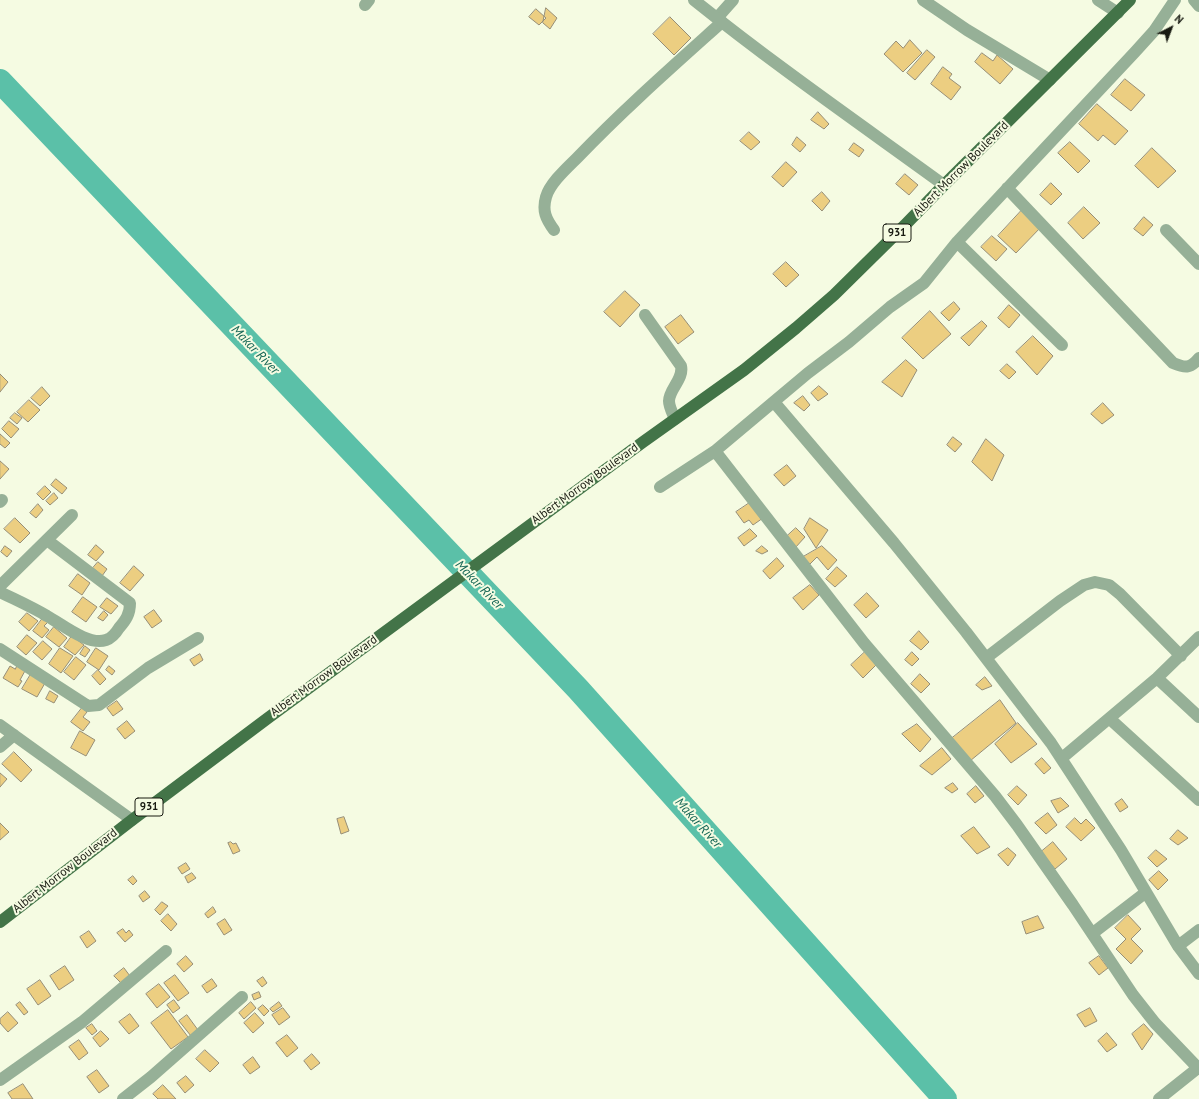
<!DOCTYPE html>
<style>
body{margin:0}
#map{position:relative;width:1199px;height:1099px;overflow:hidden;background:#f5fbe2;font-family:"PT Sans",sans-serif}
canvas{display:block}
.north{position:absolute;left:1151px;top:8px;width:40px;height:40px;-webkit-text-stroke:3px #f5fbe2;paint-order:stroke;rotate:42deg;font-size:11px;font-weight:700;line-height:16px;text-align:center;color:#181a11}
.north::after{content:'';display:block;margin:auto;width:14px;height:18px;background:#181a11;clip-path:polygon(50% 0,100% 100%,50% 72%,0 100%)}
</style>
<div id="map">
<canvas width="1199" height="1099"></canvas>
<div class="north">N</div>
</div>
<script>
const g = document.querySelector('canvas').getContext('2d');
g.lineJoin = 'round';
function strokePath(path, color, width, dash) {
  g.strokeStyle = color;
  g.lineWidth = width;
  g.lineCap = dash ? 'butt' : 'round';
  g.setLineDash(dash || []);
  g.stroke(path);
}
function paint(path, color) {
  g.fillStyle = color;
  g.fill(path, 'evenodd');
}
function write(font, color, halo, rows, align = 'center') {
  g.font = font + ' "PT Sans",sans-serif';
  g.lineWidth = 4;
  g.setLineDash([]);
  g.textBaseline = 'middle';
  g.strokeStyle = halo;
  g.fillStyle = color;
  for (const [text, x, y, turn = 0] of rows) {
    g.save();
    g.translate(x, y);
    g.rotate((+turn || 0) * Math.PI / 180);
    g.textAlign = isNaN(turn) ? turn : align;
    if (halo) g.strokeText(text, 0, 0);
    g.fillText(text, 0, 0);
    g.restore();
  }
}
strokePath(new Path2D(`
 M0,81L578,689L945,1099`), '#5bc0a8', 24);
const building = new Path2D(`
 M546,8L557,18L550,29L543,23Z
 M536,9L546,18L539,25L529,17Z
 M670,17L691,38L674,55L653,34Z
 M910,40L922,53L903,72L884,54L896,41L903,48Z
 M927,50L935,57L915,80L907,73Z
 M982,53L993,61L997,55L1013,69L1000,84L975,62Z
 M943,67L952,74L949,78L961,87L951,100L931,84Z
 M1125,79L1145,95L1131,111L1111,95Z
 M1097,104L1128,131L1115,145L1103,135L1098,141L1079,124Z
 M818,112L829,124L824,129L811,120Z
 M749,132L760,142L751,150L740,141Z
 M797,137L806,145L800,152L792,145Z
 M1070,142L1090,161L1078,173L1058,153Z
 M854,143L864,150L859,157L849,150Z
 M1152,148L1176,171L1158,188L1135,166Z
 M786,162L797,172L783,187L772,177Z
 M905,174L918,185L909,195L896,184Z
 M1051,183L1062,194L1051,205L1040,195Z
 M822,192L830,201L822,211L812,201Z
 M1084,207L1100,223L1083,239L1068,223Z
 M1022,210L1041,227L1016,253L998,236Z
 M1144,217L1153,225L1143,236L1134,229Z
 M992,236L1007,249L996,261L981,247Z
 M786,262L799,275L786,287L773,274Z
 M625,291L640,305L620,327L604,312Z
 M954,302L960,309L949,321L941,313Z
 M1009,305L1020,315L1009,328L998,318Z
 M930,311L951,334L923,359L902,338Z
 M681,315L694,332L678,344L665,327Z
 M982,321L987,326L969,346L961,338Z
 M1033,336L1053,356L1037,375L1016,352Z
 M906,360L917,370L902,397L882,382Z
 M1007,364L1016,372L1009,379L1000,371Z
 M0,374L8,382L0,392Z
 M819,386L828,394L818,401L811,393Z
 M42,387L50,396L40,406L31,398Z
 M803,396L810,405L804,411L794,403Z
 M29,400L40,410L28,422L17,412Z
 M1103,403L1114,415L1102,424L1091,414Z
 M15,413L22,418L17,424L10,418Z
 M9,421L19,429L11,438L2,429Z
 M0,434L10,443L5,448L0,444Z
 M953,437L962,444L955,452L947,445Z
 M986,439L1004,455L992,481L972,462Z
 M0,461L9,469L0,479Z
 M787,465L796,476L784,486L774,475Z
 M56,479L67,488L62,494L51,485Z
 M45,486L51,492L43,500L37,494Z
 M54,493L58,498L50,505L46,501Z
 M751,502L763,518L753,525L749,520L744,523L736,512Z
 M38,504L43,510L36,518L30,513Z
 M15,518L30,533L20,543L4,529Z
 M810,518L828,530L816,548L804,529Z
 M796,528L805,537L795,548L785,538Z
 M750,529L757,536L744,546L738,538Z
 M96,545L104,552L96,561L88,555Z
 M5,546L12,551L7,557L1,552Z
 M762,546L768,551L762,554L756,551Z
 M822,546L837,560L828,570L817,557L810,564L803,557Z
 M777,558L784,566L770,579L763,571Z
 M98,562L107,569L102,576L93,568Z
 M134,566L144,575L130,591L120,583Z
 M837,567L847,576L835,587L826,579Z
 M78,574L90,583L82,595L69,586Z
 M810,585L819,595L803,610L793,598Z
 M867,593L879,606L866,618L854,605Z
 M83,597L97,607L86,622L72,612Z
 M107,598L118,606L111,614L100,607Z
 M154,610L162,621L152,628L144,617Z
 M104,611L108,615L103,621L98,618Z
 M27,613L38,621L29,631L19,622Z
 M43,618L48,622L44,626L49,630L42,638L33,631Z
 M54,627L67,638L59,647L46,637Z
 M919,631L929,642L921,650L910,641Z
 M27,635L37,643L26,655L17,647Z
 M72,636L84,645L75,655L64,647Z
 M43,641L52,649L42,660L33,652Z
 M85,646L90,650L85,657L80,654Z
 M60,648L73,656L61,673L49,664Z
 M96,648L108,656L99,670L87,662Z
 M865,652L877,664L863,678L851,665Z
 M912,652L919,659L912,666L905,660Z
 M200,654L203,660L194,666L190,660Z
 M76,657L86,665L74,680L64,672Z
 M18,664L26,669L20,680L22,681L18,687L3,678L10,666L15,669Z
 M109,666L115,671L112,675L106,670Z
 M98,670L106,679L100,685L92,676Z
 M31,674L45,683L37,697L22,689Z
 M920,674L930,684L921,693L911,684Z
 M985,677L992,686L982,690L976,685Z
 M50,691L58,696L54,703L46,699Z
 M1000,700L1016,723L970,761L951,739Z
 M117,701L123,709L113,716L107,708Z
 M82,708L87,712L83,717L90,722L83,731L71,722Z
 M127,721L135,731L125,739L117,729Z
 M1018,723L1037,744L1011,763L995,744Z
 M917,724L931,739L920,752L902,734Z
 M80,731L95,740L86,756L71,748Z
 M942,748L951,759L932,775L920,766Z
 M14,752L32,770L21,782L2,764Z
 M1042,758L1051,768L1044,774L1035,764Z
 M0,773L7,779L0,787Z
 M953,783L958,789L952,793L945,788Z
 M976,786L984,796L975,803L967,794Z
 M1017,786L1027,795L1018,805L1008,795Z
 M1061,798L1069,806L1058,813L1051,801Z
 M1122,799L1128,807L1120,812L1115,804Z
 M1048,813L1057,825L1046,834L1035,823Z
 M344,817L349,831L341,834L337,819Z
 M1075,818L1081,824L1086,819L1095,828L1081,841L1066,827Z
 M0,823L9,832L0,840Z
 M974,827L990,847L977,854L961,836Z
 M1178,830L1188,838L1178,845L1170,839Z
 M231,842L233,844L236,843L240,851L233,854L228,843Z
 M1053,842L1067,859L1055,869L1041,852Z
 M1008,848L1016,855L1008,866L998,855Z
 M1156,850L1167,859L1157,867L1148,858Z
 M186,863L190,869L182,874L178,868Z
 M1159,871L1168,880L1158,890L1149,880Z
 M192,873L196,878L188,883L185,877Z
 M133,876L137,881L133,885L128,880Z
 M145,891L150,897L143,902L139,896Z
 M162,902L168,906L160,915L155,910Z
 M213,907L216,912L208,918L205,914Z
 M168,914L177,924L171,931L161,921Z
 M1128,915L1141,929L1131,939L1143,951L1131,964L1116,949L1126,939L1115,928Z
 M1038,916L1044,928L1026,934L1022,922Z
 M225,919L232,930L224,935L217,924Z
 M123,929L126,933L129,930L133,935L125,942L117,933Z
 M89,931L96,941L87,948L80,937Z
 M186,956L193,964L184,972L177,964Z
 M1099,956L1108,968L1099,975L1089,963Z
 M65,966L74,980L59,990L50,976Z
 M124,968L130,976L121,983L114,976Z
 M175,975L189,993L178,1001L164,983Z
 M263,977L267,983L262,987L257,981Z
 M212,979L217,986L207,993L202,986Z
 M40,980L51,996L38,1005L27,989Z
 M159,984L170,997L157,1008L146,994Z
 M259,992L261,997L254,1000L252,995Z
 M174,1000L180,1008L173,1013L167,1005Z
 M20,1002L28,1012L24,1015L16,1005Z
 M251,1002L256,1008L244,1019L239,1013Z
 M279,1002L282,1006L273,1012L270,1009Z
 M263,1005L269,1011L264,1016L258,1009Z
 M283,1008L290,1017L279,1025L272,1015Z
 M1090,1008L1097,1021L1085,1027L1077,1015Z
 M168,1010L188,1037L171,1049L151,1023Z
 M8,1012L18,1023L8,1032L0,1023V1019Z
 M255,1013L264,1023L253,1033L244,1023Z
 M130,1014L139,1026L129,1034L119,1022Z
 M187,1015L198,1030L191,1036L179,1021Z
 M92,1024L97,1031L92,1035L86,1028Z
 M1144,1024L1153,1034L1142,1050L1132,1034Z
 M101,1031L109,1039L100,1047L93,1038Z
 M1107,1033L1117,1045L1107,1052L1098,1041Z
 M287,1035L298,1048L287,1057L276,1043Z
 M79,1040L88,1053L79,1060L69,1047Z
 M205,1050L219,1063L210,1072L196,1059Z
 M312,1054L320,1063L311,1070L304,1061Z
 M253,1057L260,1067L250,1074L243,1065Z
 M97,1070L109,1086L99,1093L87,1077Z
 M186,1076L194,1085L185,1093L177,1083Z
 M23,1084L33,1099H12L8,1093Z
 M163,1085L176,1099H158L153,1094Z`);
paint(building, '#ecce81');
strokePath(building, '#968e77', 1);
strokePath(new Path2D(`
 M923,0L967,30L1050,80
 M1098,0L1118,13
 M1194,0L1199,6
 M365,5L369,0
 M717,18L733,0
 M1007,188L1173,363C1185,368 1190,369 1199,358
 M554,230C546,219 542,211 546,197C550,183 567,168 578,157C623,110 673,66 722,22
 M1166,230L1199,264
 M957,242L1062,345
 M645,315L681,366C684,379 669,389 669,401C669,407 673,414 675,419
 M774,402L894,543L966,632L1051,743L1121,850L1178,946L1199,974
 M715,451L864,643L995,796L1017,825L1073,905L1133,995L1155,1023L1199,1069
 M660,487L715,451L808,373L849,342L890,307L924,283L957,242L1135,52L1154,31L1175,0
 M0,502L2,500
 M0,586L72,515
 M0,592C16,600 32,607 47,616C62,624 88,646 106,640C112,638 116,633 119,628C126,620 130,614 130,603L47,540
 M0,649L88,706L99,705L148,668L198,638
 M986,658L1060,601L1084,585L1095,582L1109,585L1120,594L1181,656
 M1157,678L1199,717
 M1110,719L1199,800
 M0,725L132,820
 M0,747L14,735
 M1062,758L1157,678L1199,637
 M1093,933L1145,893
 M1178,946L1199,930
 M0,1080L82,1022L166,951
 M123,1099L151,1077L242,997
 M1159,1099L1198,1068`), '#96b097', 12);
strokePath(new Path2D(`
 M694,0C775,65 860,124 944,185`), '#96b097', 12);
strokePath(new Path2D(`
 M0,922L132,820L268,718L643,442L744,370L796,328L834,295L906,224L944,185L1130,0`), '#437448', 12);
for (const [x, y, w] of [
 [897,233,28],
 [149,807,28]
]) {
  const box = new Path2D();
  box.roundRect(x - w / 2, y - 9, w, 18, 3);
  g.fillStyle = '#f5fbe2';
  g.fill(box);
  strokePath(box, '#181a11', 1);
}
write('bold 11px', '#181a11', null, [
 ["931",897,233],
 ["931",149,807]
]);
write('12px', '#181a11', '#f5fbe2', [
 ["Albert Morrow Boulevard",961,169,-45],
 ["Albert Morrow Boulevard",585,484,-36],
 ["Albert Morrow Boulevard",324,676,-36],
 ["Albert Morrow Boulevard",65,871,-38]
]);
write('italic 13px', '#146554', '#f5fbe2', [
 ["Makar River",255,350,46],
 ["Makar River",479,585,46],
 ["Makar River",698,823,48]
]);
</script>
